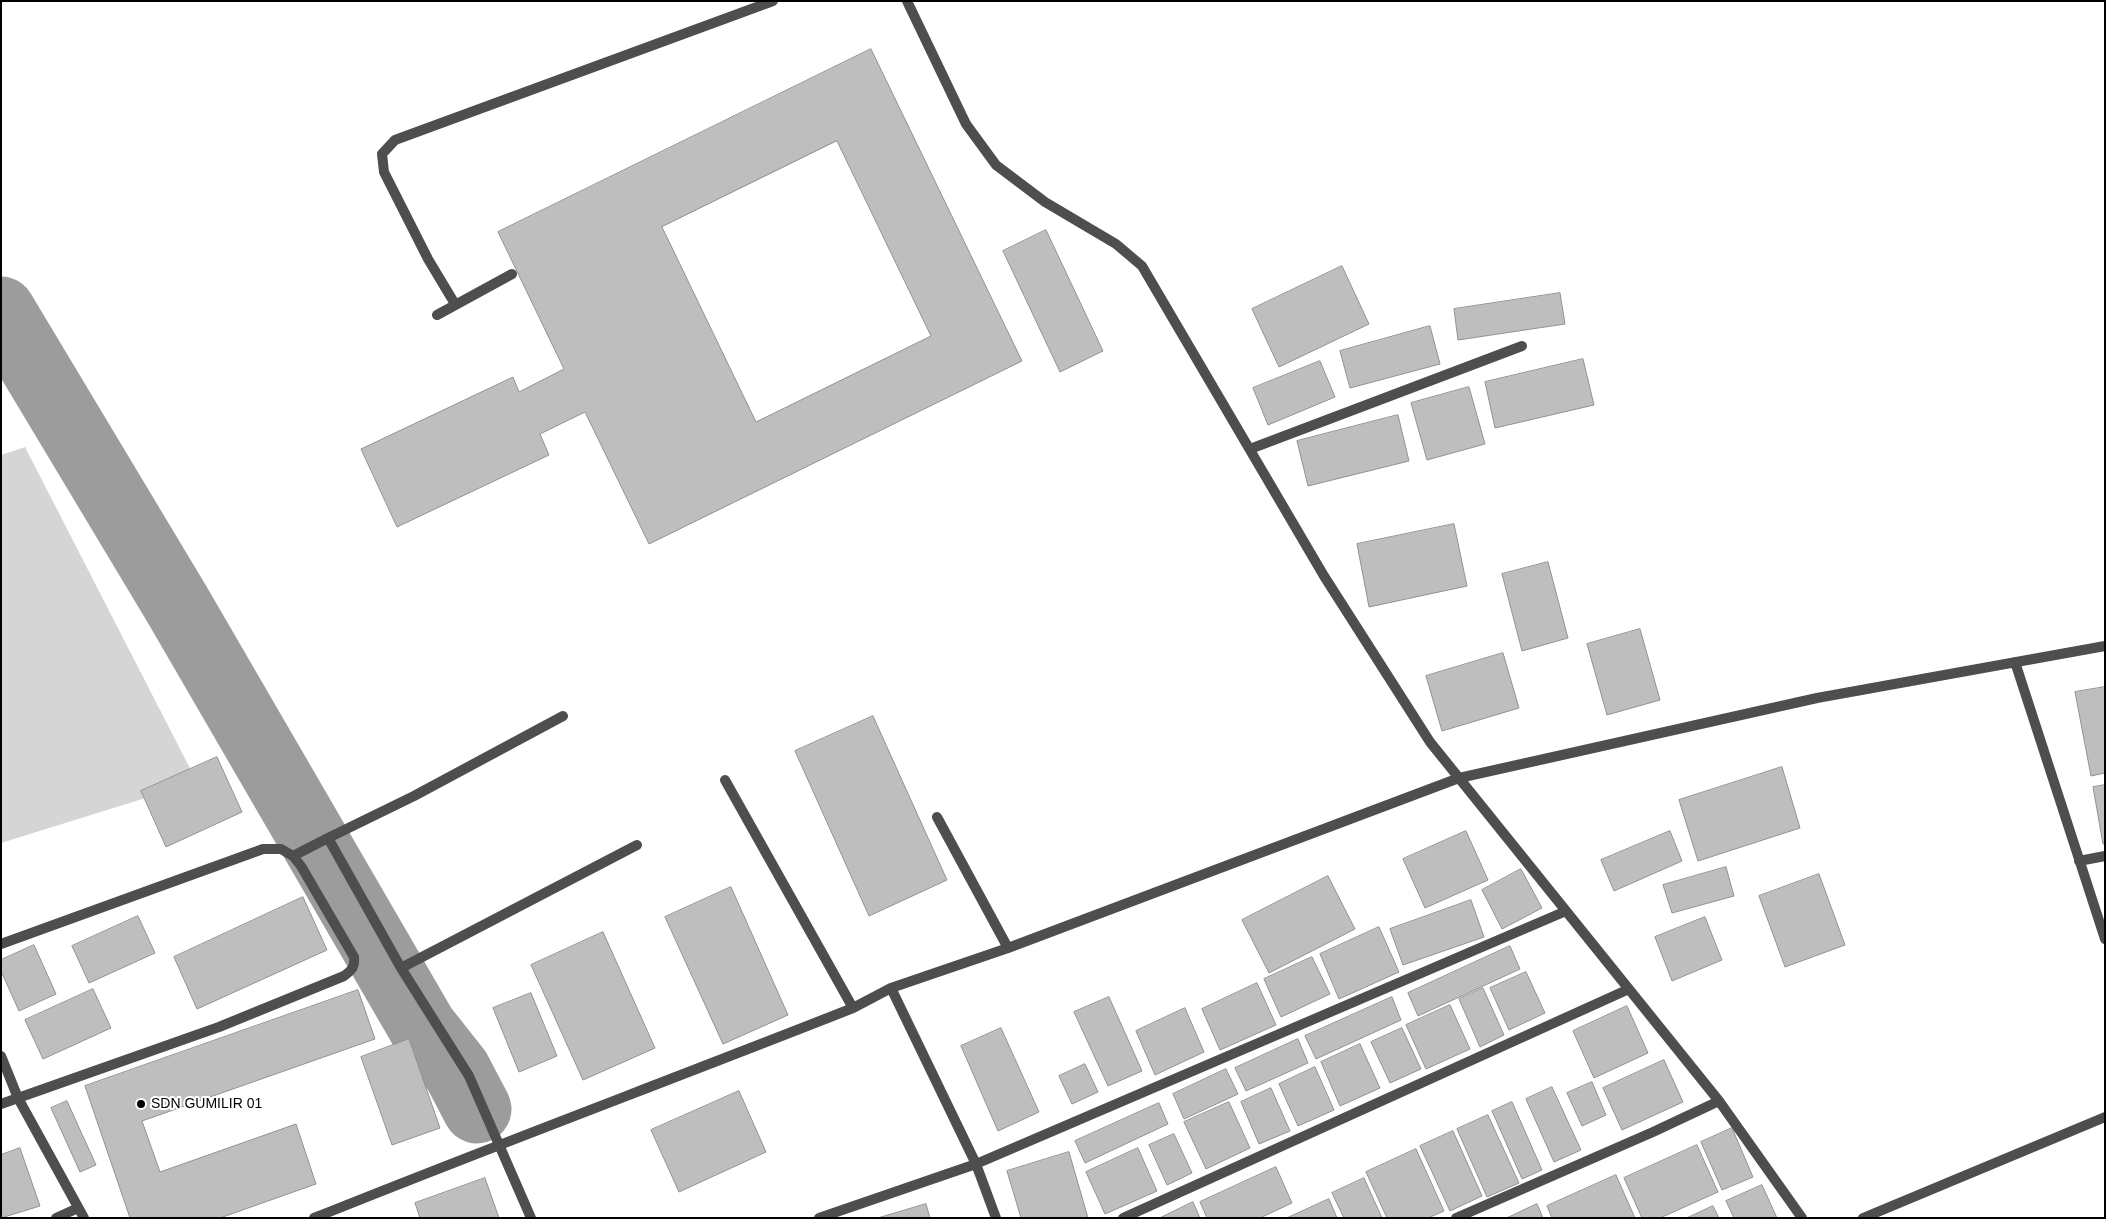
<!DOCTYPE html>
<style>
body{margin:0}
#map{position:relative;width:2106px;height:1219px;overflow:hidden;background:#fff;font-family:Helvetica,sans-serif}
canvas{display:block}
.frame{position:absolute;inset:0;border:2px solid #000;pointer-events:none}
</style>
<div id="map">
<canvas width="2106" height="1219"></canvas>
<div class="frame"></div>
</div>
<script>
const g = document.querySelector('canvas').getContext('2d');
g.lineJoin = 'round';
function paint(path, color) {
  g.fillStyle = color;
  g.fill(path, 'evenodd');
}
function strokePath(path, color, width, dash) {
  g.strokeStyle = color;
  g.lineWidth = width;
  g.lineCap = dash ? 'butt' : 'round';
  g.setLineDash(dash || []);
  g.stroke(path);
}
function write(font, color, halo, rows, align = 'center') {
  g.font = font + ' Helvetica,sans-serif';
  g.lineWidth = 4;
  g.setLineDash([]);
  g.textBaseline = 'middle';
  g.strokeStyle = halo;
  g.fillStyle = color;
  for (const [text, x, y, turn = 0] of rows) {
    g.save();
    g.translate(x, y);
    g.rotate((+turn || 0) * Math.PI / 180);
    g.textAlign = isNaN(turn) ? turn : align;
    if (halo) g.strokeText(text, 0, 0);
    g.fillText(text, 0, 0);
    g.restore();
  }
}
paint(new Path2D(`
 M25,447L197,782L1,843V455Z`), '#d5d5d5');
strokePath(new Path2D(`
 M1,311L178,606L423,1028L457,1071L477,1109`), '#9c9c9c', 69);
const building = new Path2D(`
 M871,49L1022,361L649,544L585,412L540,434L549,455L397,527L361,449L513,377L519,392L564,369L498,232ZM837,141L931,336L756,422L662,227Z
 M1046,230L1103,351L1060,372L1003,251Z
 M1342,266L1369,324L1279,367L1252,309Z
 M1560,293L1565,324L1458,340L1454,309Z
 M1430,326L1440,364L1350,388L1340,351Z
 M1583,359L1594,405L1495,428L1485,382Z
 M1320,361L1335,397L1268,425L1253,388Z
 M1469,387L1485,444L1427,460L1411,403Z
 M1398,415L1409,461L1308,486L1297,441Z
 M1454,524L1467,586L1369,607L1357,544Z
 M1548,562L1568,638L1522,651L1502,574Z
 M1640,629L1660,700L1607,715L1587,644Z
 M1503,653L1519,708L1442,731L1426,676Z
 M2105,687V773L2091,776L2075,692Z
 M873,716L947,880L869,916L795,751Z
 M217,757L242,812L166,847L141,791Z
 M1782,767L1800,828L1698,861L1679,800Z
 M2105,785V844H2103L2093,787Z
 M1466,831L1488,880L1425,908L1403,859Z
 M1670,831L1682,861L1614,891L1601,860Z
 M1726,867L1734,896L1672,913L1663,885Z
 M1521,869L1542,908L1502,929L1482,890Z
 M1819,874L1845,945L1785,967L1759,896Z
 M1328,876L1355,929L1269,973L1242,920Z
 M731,887L788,1015L723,1044L665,917Z
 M303,897L327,950L197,1009L174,957Z
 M1471,900L1484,937L1403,965L1390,929Z
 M138,916L155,953L89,983L72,946Z
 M1705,917L1722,960L1672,981L1655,937Z
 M1379,927L1399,972L1339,999L1320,954Z
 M603,932L655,1048L583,1080L531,965Z
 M34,945L56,994L19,1011L1,971V960Z
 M1510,946L1520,969L1418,1016L1408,993Z
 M1312,957L1330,994L1281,1017L1264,979Z
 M1526,972L1545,1013L1509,1030L1490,988Z
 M1257,983L1276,1025L1220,1050L1202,1009Z
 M1483,988L1504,1035L1480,1047L1459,999Z
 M93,989L111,1028L43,1059L25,1020Z
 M358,990L375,1039L142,1121L160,1172L296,1124L316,1184L220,1218H130L85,1086Z
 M531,993L557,1056L519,1072L493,1008Z
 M1109,997L1142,1071L1108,1086L1074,1012Z
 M1392,997L1401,1020L1316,1059L1305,1036Z
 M1450,1005L1470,1049L1426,1069L1406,1025Z
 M1627,1006L1648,1053L1594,1078L1573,1031Z
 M1185,1008L1204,1052L1155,1075L1136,1031Z
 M1001,1028L1039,1112L998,1131L961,1046Z
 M1402,1028L1421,1069L1390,1083L1371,1042Z
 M409,1039L440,1128L392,1145L361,1057Z
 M1298,1039L1308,1063L1246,1091L1235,1068Z
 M1360,1044L1380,1088L1340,1106L1321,1062Z
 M1664,1060L1683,1102L1622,1130L1603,1088Z
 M1085,1064L1098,1092L1072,1104L1059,1076Z
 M1315,1067L1334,1110L1298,1126L1279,1084Z
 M1226,1069L1238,1094L1184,1119L1173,1094Z
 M1592,1082L1606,1115L1582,1126L1567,1093Z
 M1552,1087L1581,1150L1554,1162L1526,1099Z
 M1271,1088L1290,1131L1259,1144L1241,1102Z
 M739,1091L766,1152L679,1192L651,1130Z
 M67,1101L96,1165L80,1172L51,1108Z
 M1229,1102L1250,1148L1206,1169L1184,1122Z
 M1512,1102L1542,1170L1522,1179L1492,1111Z
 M1159,1103L1168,1124L1085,1163L1075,1141Z
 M1488,1115L1519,1183L1487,1197L1457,1129Z
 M1732,1128L1753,1177L1722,1190L1701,1142Z
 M1453,1131L1482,1196L1450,1211L1420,1146Z
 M1174,1134L1192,1173L1167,1185L1149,1145Z
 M1697,1145L1718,1192L1660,1218H1642L1624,1178Z
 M20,1148L40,1206L1,1218V1155Z
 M1138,1148L1157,1191L1105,1214L1086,1172Z
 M1416,1149L1444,1211L1428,1218H1387L1366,1172Z
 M1069,1152L1088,1218H1021L1007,1171Z
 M1276,1167L1292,1203L1260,1218H1207L1200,1202Z
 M1616,1175L1635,1218H1552L1547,1206Z
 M485,1178L499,1218H420L415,1203Z
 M1364,1178L1382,1218H1344L1332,1193Z
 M1762,1185L1777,1218H1734L1726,1201Z
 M1329,1199L1337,1218H1287Z
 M1193,1202L1200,1218H1160Z
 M926,1204L930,1218H878Z
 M1537,1204L1543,1218H1507Z
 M1713,1206L1719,1218H1687Z`);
paint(building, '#bebebe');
strokePath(building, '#929292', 1);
strokePath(new Path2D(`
 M907,1L966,124L996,165L1045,202L1116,244L1142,266L1324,576L1430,742L1719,1101L1802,1218
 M455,304L428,259L384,172L382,154L395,140L773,1
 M437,315L512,274
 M1250,449L1522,346
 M2015,662L2105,939
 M725,780L853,1008
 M937,817L1008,948
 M2079,861L2105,856
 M1,944L263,849H281L293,856L328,838
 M401,968L637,845
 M891,988L976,1164L996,1218
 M1,1056L18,1098L84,1218
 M1,1104L219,1027L344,976C352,970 355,967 354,957L301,866L293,856
 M56,1218L78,1208
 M314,1218C493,1146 673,1079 853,1008L891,988L1008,948L1459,778L1817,698L2105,646
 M531,1218L469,1076L401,968L328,838L414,796L563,716
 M819,1218L976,1164L1566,911
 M1123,1218L1629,989
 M1456,1218L1653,1132L1719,1101
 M1863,1218L2105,1117`), '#4e4e4e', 10);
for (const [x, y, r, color] of [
 [141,1104,5,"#000"]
]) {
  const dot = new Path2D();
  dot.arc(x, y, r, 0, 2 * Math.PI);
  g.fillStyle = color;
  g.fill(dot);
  strokePath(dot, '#fff', 2);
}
write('14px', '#000', '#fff', [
 ["SDN GUMILIR 01",151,1104]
], 'left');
</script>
